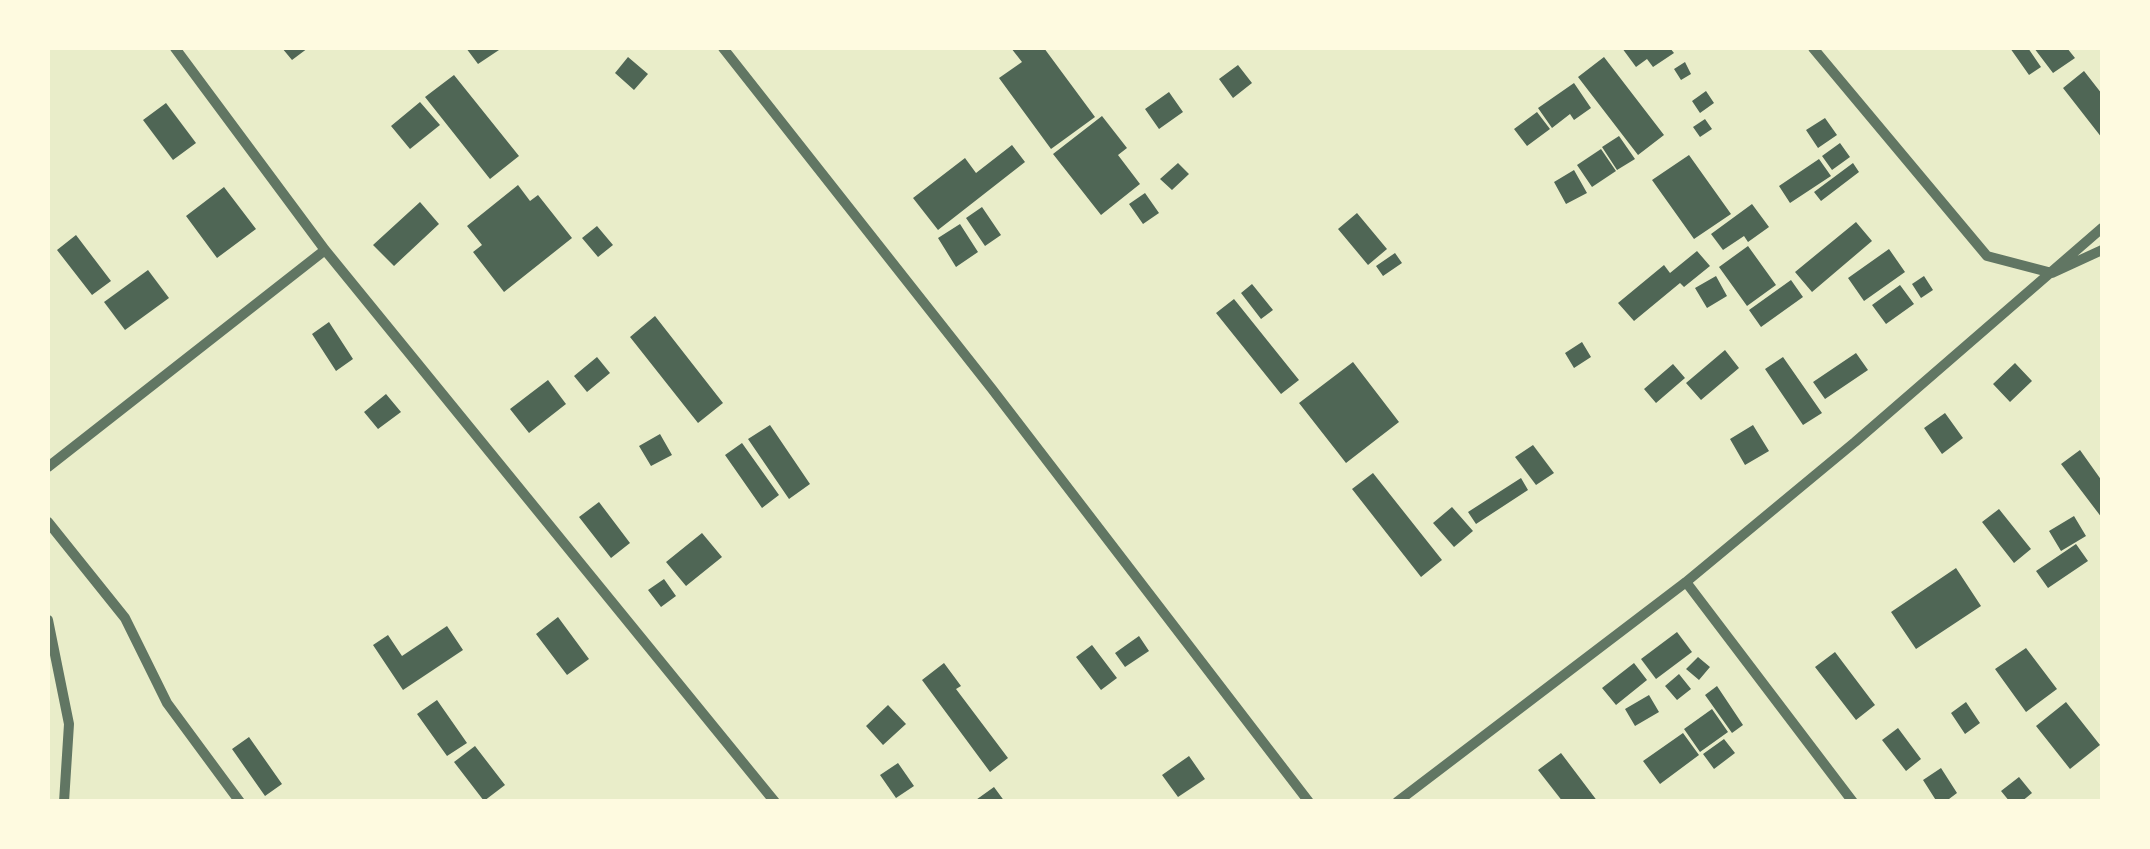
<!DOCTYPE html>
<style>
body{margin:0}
#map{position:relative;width:2150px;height:849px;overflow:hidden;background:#e9edc9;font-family:"Fira Sans Condensed",sans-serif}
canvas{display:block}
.frame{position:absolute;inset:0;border:50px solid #fefae0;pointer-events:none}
</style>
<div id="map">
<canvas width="2150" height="849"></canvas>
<div class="frame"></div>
</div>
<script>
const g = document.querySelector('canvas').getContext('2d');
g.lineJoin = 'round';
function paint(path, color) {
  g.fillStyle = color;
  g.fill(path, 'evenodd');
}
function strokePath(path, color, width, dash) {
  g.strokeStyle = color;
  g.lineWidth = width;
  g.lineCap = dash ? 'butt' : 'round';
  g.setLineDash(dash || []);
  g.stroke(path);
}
paint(new Path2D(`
 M282,48H308L292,60Z
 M466,48H502L478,64Z
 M1011,48H1044L1095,117L1051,149L999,78L1022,62Z
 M1622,48H1670L1674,53L1653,67L1647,59L1636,67Z
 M2010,48H2028L2041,67L2029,75Z
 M2034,48H2067L2075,58L2053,73Z
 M628,57L648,74L634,90L615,73Z
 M1604,57L1664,135L1638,155L1578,77Z
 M1685,62L1691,74L1681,80L1674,69Z
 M1238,65L1252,83L1233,98L1219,79Z
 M2084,71L2102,94V138L2063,88Z
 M454,75L519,156L490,179L425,97Z
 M1574,83L1591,108L1574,120L1570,114L1552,128L1538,108Z
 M1706,91L1714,103L1700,113L1692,101Z
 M1169,92L1183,112L1159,129L1145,109Z
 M420,102L440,125L410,149L391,126Z
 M166,103L196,143L173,160L143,120Z
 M1537,112L1550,129L1527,146L1514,129Z
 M1102,116L1127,148L1118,155L1140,184L1101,215L1053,154Z
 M1825,118L1837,135L1818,148L1806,130Z
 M1705,119L1712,129L1700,137L1693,127Z
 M1619,136L1635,159L1617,170L1602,147Z
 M1840,143L1850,157L1832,170L1822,156Z
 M1012,145L1025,162L938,230L913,198L965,158L976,173Z
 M1601,149L1616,171L1592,187L1577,165Z
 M1689,155L1731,214L1694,239L1652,180Z
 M1819,159L1831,176L1790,203L1779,186Z
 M1178,163L1189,174L1172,190L1160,179Z
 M1853,163L1859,172L1821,201L1814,192Z
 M1574,170L1587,193L1566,204L1554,182Z
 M518,185L530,201L538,195L572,238L504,292L473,252L482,245L467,226Z
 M224,187L256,229L217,258L186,216Z
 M1145,193L1159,213L1143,224L1129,204Z
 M420,202L439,224L394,266L373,245Z
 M1752,204L1769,227L1748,242L1744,236L1723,250L1711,234Z
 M982,207L1001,235L985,246L966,218Z
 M1357,213L1387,249L1368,265L1338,229Z
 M1856,222L1872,241L1812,292L1795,272Z
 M960,224L978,252L956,267L938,238Z
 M597,226L613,245L598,257L582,238Z
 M76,235L111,281L92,295L57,250Z
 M1748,246L1776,285L1747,306L1719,267Z
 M1889,249L1905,272L1864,301L1848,278Z
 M1697,251L1710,266L1684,287L1680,283L1634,321L1618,303L1664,265L1670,273Z
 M1395,253L1402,263L1383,276L1376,266Z
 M148,270L169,298L125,330L104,302Z
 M1716,276L1727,296L1707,308L1695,288Z
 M1924,276L1933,290L1921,298L1912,284Z
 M1791,280L1803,297L1761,327L1749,310Z
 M1252,284L1273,310L1261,319L1241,293Z
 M1900,285L1914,304L1886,324L1872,305Z
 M1234,299L1299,380L1281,394L1216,313Z
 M655,316L723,403L698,423L630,337Z
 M329,322L353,359L336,371L312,334Z
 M1582,342L1591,357L1574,368L1565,353Z
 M1725,350L1739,368L1701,400L1686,383Z
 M1856,353L1868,370L1825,399L1813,382Z
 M597,357L610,373L587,392L574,376Z
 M1783,357L1822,413L1803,425L1765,369Z
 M1353,362L1399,422L1346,463L1299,403Z
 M2015,363L2032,381L2010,402L1993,384Z
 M1673,364L1685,378L1656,403L1644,389Z
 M548,380L566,404L529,433L510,409Z
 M386,394L401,412L378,429L364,412Z
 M1945,413L1963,438L1942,454L1924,428Z
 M770,425L810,484L789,499L748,439Z
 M1753,425L1769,451L1745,465L1730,439Z
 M660,434L672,455L651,466L639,446Z
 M742,443L779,495L762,508L725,455Z
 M1533,445L1554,473L1536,485L1515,457Z
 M2080,450L2102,481V518L2061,464Z
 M1373,473L1442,560L1421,577L1352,489Z
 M1521,478L1528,490L1476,524L1468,512Z
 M599,502L630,543L611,558L579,517Z
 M1452,507L1473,531L1454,547L1433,523Z
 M1999,509L2031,549L2014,563L1982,522Z
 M2074,516L2086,536L2061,551L2049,531Z
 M702,533L722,557L686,586L666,562Z
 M2076,544L2088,561L2048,588L2036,571Z
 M1956,568L1981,606L1916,649L1891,612Z
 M664,579L676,596L661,607L648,590Z
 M558,617L589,659L567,675L536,634Z
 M447,626L463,650L403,690L373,645L388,635L402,656Z
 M1677,632L1692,652L1656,679L1641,659Z
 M1139,636L1149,651L1125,667L1115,653Z
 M1092,645L1117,678L1101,690L1076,657Z
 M2026,648L2057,689L2026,712L1995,669Z
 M1835,652L1875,705L1856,720L1815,667Z
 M1698,657L1710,667L1699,680L1686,669Z
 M944,663L961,686L956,689L1008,758L990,772L922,680Z
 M1634,663L1647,680L1616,705L1602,688Z
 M1679,674L1691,689L1677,700L1665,686Z
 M1717,686L1743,725L1732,733L1705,695Z
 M1649,695L1659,712L1635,726L1625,709Z
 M437,700L467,743L447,756L417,714Z
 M1966,702L1980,723L1965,734L1951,713Z
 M2066,702L2100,745L2070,769L2036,726Z
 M888,705L906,724L883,745L866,726Z
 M1712,709L1728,732L1700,752L1684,729Z
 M1898,728L1921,759L1906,771L1882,740Z
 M1683,733L1699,755L1660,784L1643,761Z
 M249,737L282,784L265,796L232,749Z
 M1724,739L1735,753L1714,769L1703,754Z
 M475,746L505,785L484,801L454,762Z
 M1561,753L1598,802H1563L1538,770Z
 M1189,756L1205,779L1178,797L1162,775Z
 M898,763L914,786L896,798L880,775Z
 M1941,768L1957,793L1945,802H1937L1923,780Z
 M2019,777L2032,793L2021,802H2010L2001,791Z
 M994,787L1005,802H973Z`), '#4f6655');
strokePath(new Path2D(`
 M175,48L325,250L775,802
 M723,48L992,389L1309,802
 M1813,48L1987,256L2052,273L2102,250
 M48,467L325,250
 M48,522L125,618L167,703L240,802
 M1686,582L1853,802
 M48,620L69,724L64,802
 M1397,802L1686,582L1855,442L2102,228`), '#617663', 10);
</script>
